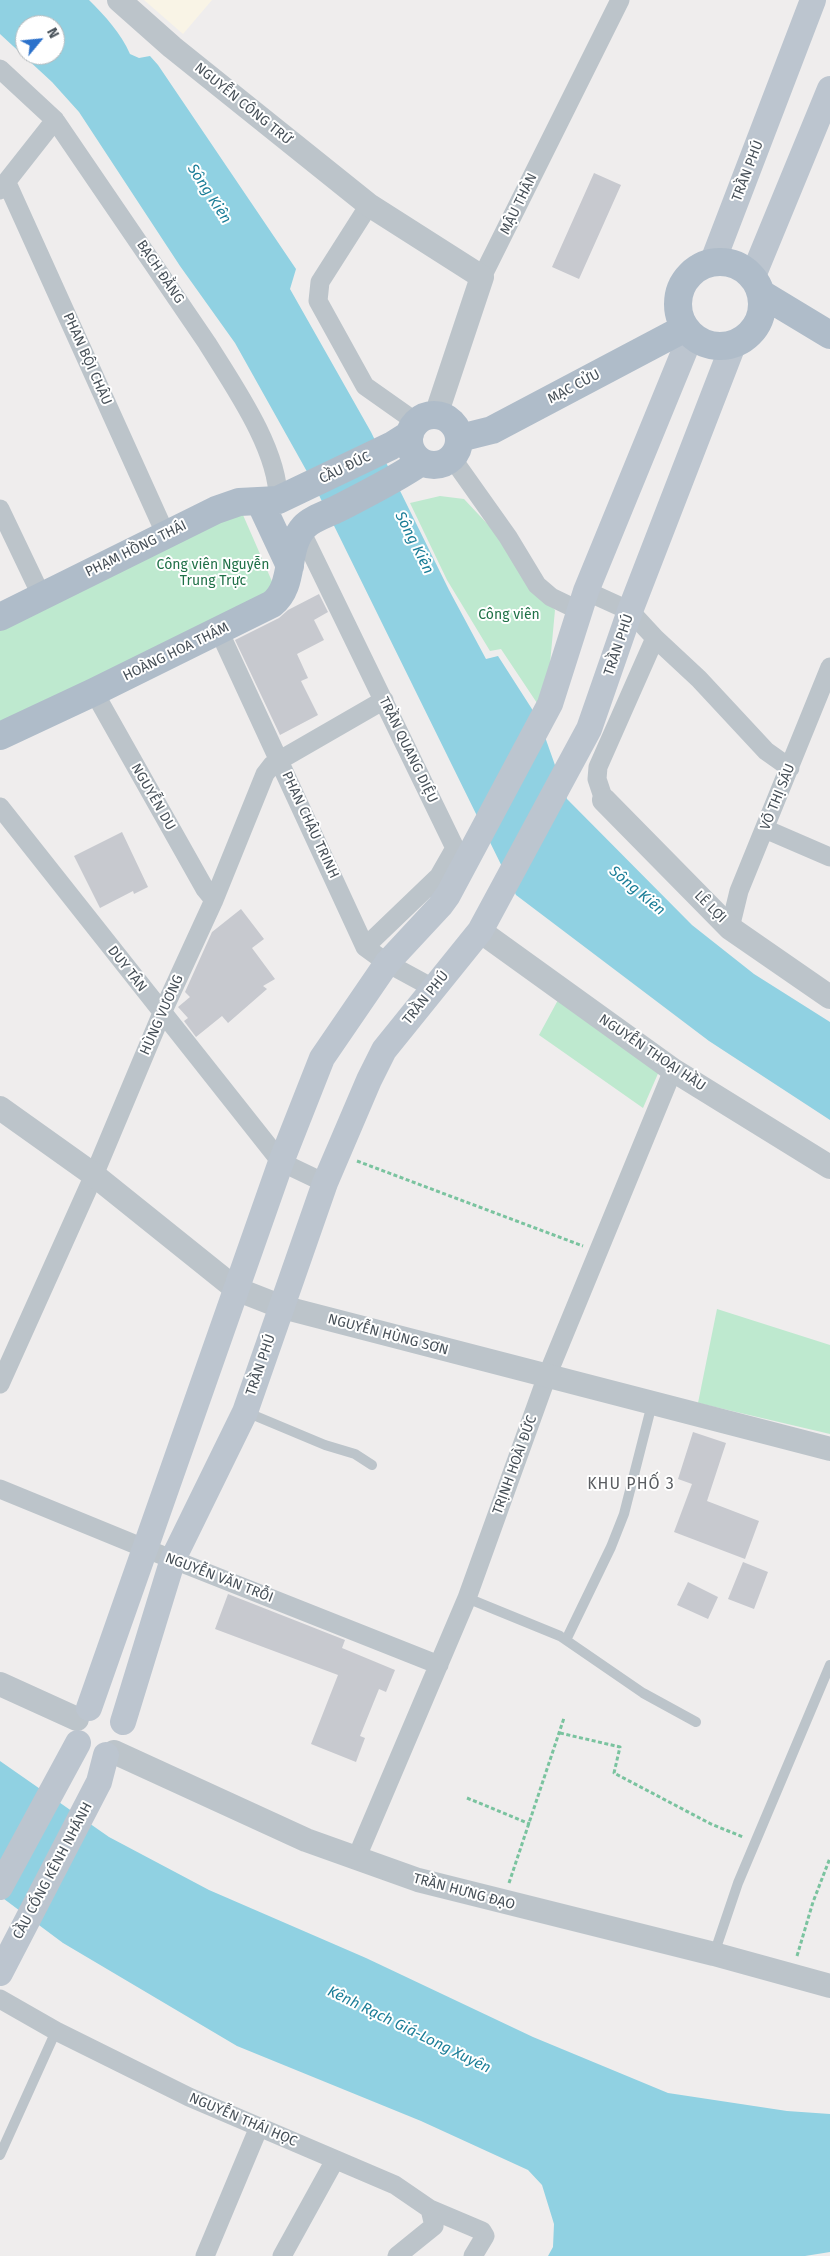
<!DOCTYPE html>
<meta charset="utf-8">
<style>
body{margin:0}
#map{position:relative;width:830px;height:2256px;overflow:hidden;background:#efeded;font-family:"Fira Sans",sans-serif}
canvas{display:block}
.north{position:absolute;left:15px;top:15px;width:50px;height:50px;box-sizing:border-box;background:#fff;border:1px solid #b5b9bc;border-radius:50%;rotate:62deg;font-size:14px;font-weight:700;line-height:20px;text-align:center;color:#475058}
.north::after{content:'';display:block;margin:auto;width:18px;height:22px;background:#2b71cb;clip-path:polygon(50% 0,100% 100%,50% 72%,0 100%)}
</style>
<div id="map">
<canvas width="830" height="2256"></canvas>
<div class="north">N</div>
</div>
<script>
const g = document.querySelector('canvas').getContext('2d');
g.lineJoin = 'round';
function paint(path, color) {
  g.fillStyle = color;
  g.fill(path, 'evenodd');
}
function strokePath(path, color, width, dash) {
  g.strokeStyle = color;
  g.lineWidth = width;
  g.lineCap = dash ? 'butt' : 'round';
  g.setLineDash(dash || []);
  g.stroke(path);
}
function write(font, color, halo, rows, align = 'center') {
  g.font = font + ' "Fira Sans",sans-serif';
  g.lineWidth = 4;
  g.setLineDash([]);
  g.textBaseline = 'middle';
  g.strokeStyle = halo;
  g.fillStyle = color;
  for (const [text, x, y, turn = 0] of rows) {
    g.save();
    g.translate(x, y);
    g.rotate((+turn || 0) * Math.PI / 180);
    g.textAlign = isNaN(turn) ? turn : align;
    if (halo) g.strokeText(text, 0, 0);
    g.fillText(text, 0, 0);
    g.restore();
  }
}
paint(new Path2D(`
 M144,0H212L183,34Z`), '#f9f4e6');
paint(new Path2D(`
 M440,496L464,499L495,532L523,576L555,610L548,685L537,703L501,649L490,651L447,580L410,503Z
 M228,512L243,515L274,586V592L0,726V626Z
 M558,1000L660,1069L643,1108L539,1035Z
 M717,1309L830,1345V1434L698,1403Z`), '#bee9cf');
paint(new Path2D(`
 M0,0H89C105,16 121,33 130,54L139,58L150,56L158,65L296,269L290,289L371,432L449,590L486,659L498,656L539,720L567,799L692,925L754,974L830,1022V1120L709,1041L516,895L310,477L235,343L180,266L79,112L52,82L0,34ZM25,25H55V55H25Z
 M0,1761L109,1837L209,1890L366,1958L533,2037L668,2093L787,2111L830,2114V2252L805,2256H548L553,2247L554,2224L542,2185L528,2170L421,2121L237,2046L63,1943L0,1896Z`), '#90d1e2');
paint(new Path2D(`
 M594,173L621,185L579,279L552,267Z
 M319,594L328,612L314,620L324,640L297,654L308,678L301,681L318,715L280,735L235,640L279,618L288,610Z
 M122,832L148,887L134,894L133,891L100,908L74,856Z
 M241,909L264,939L252,948L275,979L263,986L267,989L228,1023L222,1016L196,1037L184,1021L188,1018L178,1007L190,997L185,992L212,932Z
 M693,1432L726,1443L707,1501L759,1521L745,1559L674,1532L692,1484L678,1479Z
 M743,1562L768,1572L754,1609L728,1599Z
 M688,1582L718,1597L708,1619L677,1605Z
 M228,1594L345,1640L342,1648L395,1670L386,1692L379,1689L360,1736L365,1738L356,1762L311,1744L338,1675L215,1629Z`), '#c7c9cf');
strokePath(new Path2D(`
 M357,1161L583,1246
 M560,1733L620,1747L614,1773L711,1824L743,1837
 M467,1798L530,1824
 M509,1883L564,1718
 M797,1956L813,1902L830,1858`), '#7ac39f', 3, [4, 2.5]);
strokePath(new Path2D(`
 M246,1412L325,1445L355,1454L372,1465
 M467,1598L560,1636L643,1693L696,1722
 M566,1640L611,1547L624,1514L652,1404
 M714,1954L738,1883L830,1665
 M0,2155L56,2031`), '#bcc4ca', 10);
strokePath(new Path2D(`
 M0,69L55,120L207,343C233,385 279,450 278,500
 M7,183L166,535
 M0,190L55,120
 M369,205L320,282L318,301L365,386L416,422
 M482,277L620,0
 M452,458L508,537L537,585L551,597L580,611
 M0,509L42,597
 M301,531L455,848L439,876L365,947
 M586,591L630,611L655,638L699,679L766,751L790,768
 M219,631L365,947L387,963L433,988
 M94,692L205,889L214,900
 M604,800L597,779L598,767L655,638
 M0,807L281,1162L325,1183
 M765,829L830,857
 M730,928L739,891L830,667
 M0,1384L94,1175L162,1013L214,900L265,774L272,765L280,760L384,700
 M0,1489L144,1548L439,1665
 M356,1859L467,1598L547,1376L673,1070
 M0,1999L56,2031L189,2097L395,2185L430,2209L434,2226L397,2256
 M430,2209L482,2231L485,2236L473,2256
 M205,2256L259,2127
 M282,2256L335,2160`), '#bcc4ca', 19);
strokePath(new Path2D(`
 M119,0L172,47L369,205L482,277L436,415
 M604,800L730,928L830,997
 M480,931L673,1070L830,1167
 M0,1108L94,1175L236,1289L282,1307L830,1449
 M0,1684L77,1719
 M114,1752L306,1840L418,1880L714,1954L830,1986`), '#bcc4ca', 24);
strokePath(new Path2D(`
 M713,261L813,0
 M753,276L830,89
 M89,1708L281,1162L322,1058L387,963L440,906L448,895L550,704L586,591L691,335
 M123,1722L173,1559L245,1412L325,1183L369,1080L384,1050L480,931L589,729L630,611L733,345
 M0,1887L78,1743
 M0,1973L99,1782L106,1755`), '#bcc5cf', 26);
strokePath(new Path2D(`
 M678 304a42 42 0 1 1 84 0a42 42 0 1 1-84 0Z
 M762,294L830,335
 M409 440a25 25 0 1 1 50 0a25 25 0 1 1-50 0Z
 M460,438L492,430L685,328
 M260,502L290,566
 M0,617L216,510L239,502L278,500L391,446L410,434
 M0,736L94,692L272,604C296,585 284,549 304,527C311,519 327,514 337,509C366,494 395,480 421,462`), '#afbcc9', 28);
write('14px', '#475058', '#fff', [
 ["NGUYỄN CÔNG TRỨ",243,104,39],
 ["TRẦN PHÚ",748,171,-69],
 ["MẬU THÂN",519,204,-64],
 ["BẠCH ĐẰNG",160,272,56],
 ["PHAN BỘI CHÂU",87,359,66],
 ["MẠC CỬU",574,387,-28],
 ["CẦU ĐÚC",345,468,-26],
 ["PHẠM HỒNG THÁI",136,549,-26],
 ["TRẦN PHÚ",619,645,-71],
 ["HOÀNG HOA THÁM",176,652,-26],
 ["TRẦN QUANG DIỆU",408,750,64],
 ["NGUYỄN DU",153,797,60],
 ["VÕ THỊ SÁU",778,797,-68],
 ["PHAN CHÂU TRINH",310,825,65],
 ["LÊ LỢI",710,907,45],
 ["DUY TÂN",127,969,52],
 ["TRẦN PHÚ",426,998,-51],
 ["HÙNG VƯƠNG",162,1015,-66],
 ["NGUYỄN THOẠI HẦU",652,1053,34],
 ["NGUYỄN HÙNG SƠN",388,1335,15],
 ["TRẦN PHÚ",261,1365,-71],
 ["TRỊNH HOÀI ĐỨC",515,1465,-70],
 ["NGUYỄN VĂN TRỖI",219,1578,21],
 ["CẦU CỐNG KÊNH NHÁNH",53,1871,-62],
 ["TRẦN HƯNG ĐẠO",464,1892,15],
 ["NGUYỄN THÁI HỌC",243,2120,23]
]);
write('14px', '#207148', '#fff', [
 ["Công viên Nguyễn",213,565],
 ["Trung Trực",213,581],
 ["Công viên",509,615]
]);
write('italic 15px', '#1a7d97', '#fff', [
 ["Sông Kiên",209,194,57],
 ["Sông Kiên",414,543,63],
 ["Sông Kiên",637,891,40],
 ["Kênh Rạch Giá-Long Xuyên",409,2030,26]
]);
g.letterSpacing = '1px';
write('16px', '#5a5d61', '#fff', [
 ["KHU PHỐ 3",631,1485]
]);
g.letterSpacing = '0px';
</script>
